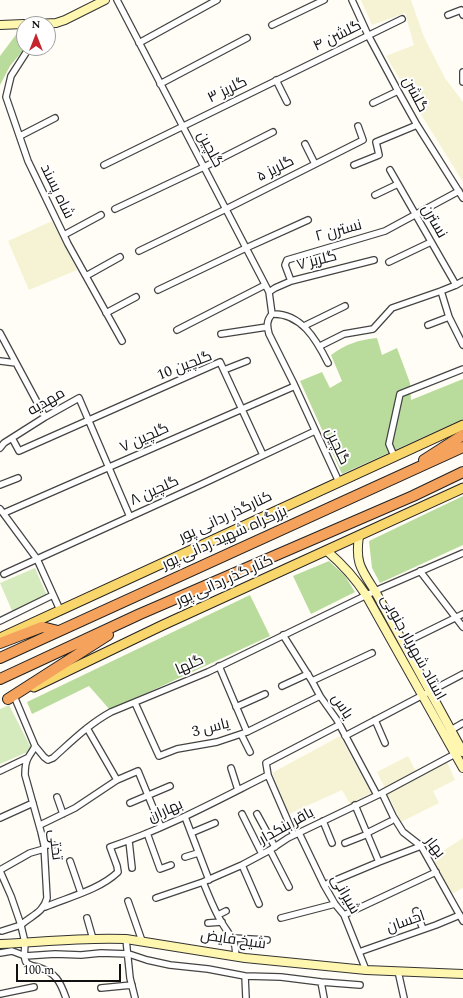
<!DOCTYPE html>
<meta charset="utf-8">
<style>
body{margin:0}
#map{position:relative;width:463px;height:998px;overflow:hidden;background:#fffdf5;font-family:Spectral,serif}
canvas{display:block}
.north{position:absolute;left:16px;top:16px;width:40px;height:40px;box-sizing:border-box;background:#fff;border:1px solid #a0a0a0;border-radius:50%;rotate:0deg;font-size:11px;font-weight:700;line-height:16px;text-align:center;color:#111}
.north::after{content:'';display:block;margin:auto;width:14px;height:18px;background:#c4262e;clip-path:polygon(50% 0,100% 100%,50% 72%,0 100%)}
.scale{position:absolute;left:16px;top:964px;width:105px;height:18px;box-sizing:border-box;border:2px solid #111;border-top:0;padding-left:5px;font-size:12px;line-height:14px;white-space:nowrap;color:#111;-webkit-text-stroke:3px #fff;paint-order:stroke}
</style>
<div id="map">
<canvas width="463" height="998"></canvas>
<div class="north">N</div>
<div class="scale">100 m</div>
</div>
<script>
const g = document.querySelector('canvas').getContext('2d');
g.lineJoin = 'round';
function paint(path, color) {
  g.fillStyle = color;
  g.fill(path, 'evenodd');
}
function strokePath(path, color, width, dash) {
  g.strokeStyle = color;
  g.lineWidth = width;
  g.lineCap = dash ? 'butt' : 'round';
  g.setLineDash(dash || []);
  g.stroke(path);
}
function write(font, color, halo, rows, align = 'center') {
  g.font = font + ' Spectral,Cairo,serif';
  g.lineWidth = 4;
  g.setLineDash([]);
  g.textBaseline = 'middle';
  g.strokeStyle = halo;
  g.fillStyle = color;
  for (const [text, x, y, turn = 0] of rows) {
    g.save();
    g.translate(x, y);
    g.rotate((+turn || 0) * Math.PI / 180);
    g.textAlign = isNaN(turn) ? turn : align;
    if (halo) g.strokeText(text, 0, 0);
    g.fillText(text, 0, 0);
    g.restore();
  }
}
paint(new Path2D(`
 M361,0H411L424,37L445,78L463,102V182L417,108L386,56L414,45L405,13L372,25Z
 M52,221L77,270L29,290L8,241Z
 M340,736L371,793L350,804L342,790L289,814L272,773Z
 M408,756L418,775L447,762L455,780L433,791L439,803L401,822L377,772Z
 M463,838V888L452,894L432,858Z`), '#f6f3d4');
paint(new Path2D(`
 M35,568L48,598L13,613L0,583Z
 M9,705L32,750L0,764V709Z`), '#d5ebbd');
paint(new Path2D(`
 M24,29V48H25L10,66L0,85V56L18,32Z
 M377,338L382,355L397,348L410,383L411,400L463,379V419L342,474L300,381L322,372L330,388L342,381L331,355C346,344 358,340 377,338Z
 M463,496V545L380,583L372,568L369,541Z
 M329,561L345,576L355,592L311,614L293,576Z
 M250,595L270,636L110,710L89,686L32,714L27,702Z`), '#b9dc9c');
const street = new Path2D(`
 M117,0L269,292L272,314
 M352,0L368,35L398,91L417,125L463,198
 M448,15L461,10L463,15
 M272,25L324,0
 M139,43L217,0
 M29,48L11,76L6,97L28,161L68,244L122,341
 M463,72V82
 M276,80L287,102
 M160,84L247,38
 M373,103L398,91
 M20,136L55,118
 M305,144L315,164
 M104,165L402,19
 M354,165L379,155L376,142L417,125
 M390,170L456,285
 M375,195L398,184
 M115,209L204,167L273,132
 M64,235L101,215
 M139,251L226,209L363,140L358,126
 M389,262L431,242
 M86,276L120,257
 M291,281L285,265L287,260L385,231L459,191
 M158,290L246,248L308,220
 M441,291L449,317L463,345
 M269,292L275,288L291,281L374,260
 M106,313L136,297
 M428,325L449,317
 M304,326L345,306
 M177,330L265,285
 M0,333L45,417
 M221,334L267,327
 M320,346L344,334L373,329L392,308L441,291L456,285L463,281
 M0,361L16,363
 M328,363C316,339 301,313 272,314C266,321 267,326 269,334L293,382L339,482
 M224,370L247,361
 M12,438L19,451L220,362L263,455
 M0,448L4,443L45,417L79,398L130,517
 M394,456L389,444L400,394L463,369
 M0,485L18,478
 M0,509L37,559L60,610
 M4,513L295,386
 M420,571L463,627
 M4,574L202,484L315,431
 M0,621L53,595
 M283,635L312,681L320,696L337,720L377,795
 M404,643L463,614
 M219,666L247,732
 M312,681L372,653
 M282,686L308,674
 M14,696L35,746C33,751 30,754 28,758C25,763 25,770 25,775L41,832L44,845L47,898C43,913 32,915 21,925C22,931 24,937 25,943C25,949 23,957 26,962C29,966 33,966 38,967C56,973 60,981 66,998
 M135,703L159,756L177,749L217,742L247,732L320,696
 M236,707L265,694
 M375,720L385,743
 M87,728L117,780
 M451,730L463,723
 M241,734L250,752
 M345,736L463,674
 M35,746L44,757L48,760L53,758C72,741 89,724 111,712L208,672L375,591L463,553
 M231,768L238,790
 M0,771L27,758
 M382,793L393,816L403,832L421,846L463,921
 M57,797L63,814
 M130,803L170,786
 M355,805L379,862
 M242,814L262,854
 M257,814L275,847
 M185,817L209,880
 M0,818L33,803
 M323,821L332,843
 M40,825L75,808L117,780L138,771L161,827
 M147,833L160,869L171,865
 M191,833L215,823
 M299,833L324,885L335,904L344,915L366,970
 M367,833L391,821
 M294,835L268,775L266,763L339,725
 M129,841L132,868
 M345,843L368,834
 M44,845H53
 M270,850L289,887
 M185,857L198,853
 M70,861L81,893
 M242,865L259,904
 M0,870L30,853L44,849
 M0,871L11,896L21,925L2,931
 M203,882C209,896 214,910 222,923C229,935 238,942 235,957
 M324,885L379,862L421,846
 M156,898L203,882L242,865L270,850L288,838L382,793L455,754
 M128,901L142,941
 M45,907C69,897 99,890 118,872L117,866L110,847C165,829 216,801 268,775
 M416,911L423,929
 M218,915L226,911
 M344,915L436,872
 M87,918L93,939
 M281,918L335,904
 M208,923L222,922
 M233,938L267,940
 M126,939L130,978L135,998
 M359,952L436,925L460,915
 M0,953L12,951L25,956L55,954L81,955L101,953L129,954L147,960L170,965L208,969L245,976L281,977L321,982L360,985
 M398,971L404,998
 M245,976L246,998
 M321,982L324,998
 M101,988L132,985
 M0,994L34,987`);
const secondary = new Path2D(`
 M35,24L56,23L65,20L105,0
 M0,25L24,24
 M359,536C355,563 361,569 375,591L463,752
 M327,551C342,564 355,578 366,595L463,768
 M0,944C42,942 84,937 126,939L245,958L366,970L463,974`);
const primary = new Path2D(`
 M0,638L463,425
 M34,687L163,625L463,488`);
const highway = new Path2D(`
 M424,460L463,435
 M0,643L42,627L58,631
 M0,658L463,447
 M0,679L140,614L413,496L463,472
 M8,699L108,635`);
strokePath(street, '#444', 8);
strokePath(secondary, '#333', 10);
strokePath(primary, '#222', 11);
strokePath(highway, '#222', 12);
strokePath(street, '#fff', 5.5);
strokePath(secondary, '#fff6b0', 8);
strokePath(primary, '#f9d66b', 9);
strokePath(highway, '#f5a25d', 10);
write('15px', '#111', '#fff', [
 ["گلشن ۴",338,37,-26],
 ["گلریز ۳",228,91,-26],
 ["گلشن",414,95,62],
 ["گلچین",209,150,62],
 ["گلریز ۵",276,170,-27],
 ["شاه پسند",56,192,64],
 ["نسترن",433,222,60],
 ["نسترن ۲",339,232,-15],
 ["گلریز ۷",317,262,-14],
 ["گلچین 10",185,367,-21],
 ["مهدیه",47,403,-30],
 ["گلچین ۷",145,439,-24],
 ["گلچین",336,447,65],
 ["گلچین ۸",155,492,-24],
 ["کنارگذر ردانی پور",226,518,-25],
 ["بزرگراه شهید ردانی پور",225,539,-24],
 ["کنار گذر ردانی پور",225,582,-24],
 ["استاد شهریار جنوبی",412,648,61],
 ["گلها",190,666,-24],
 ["یاس",341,707,57],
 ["یاس 3",211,729,-14],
 ["بهاران",166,812,-24],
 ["باقر بنکدار",287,827,-29],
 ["تختی",54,845,83],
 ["بهار",434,848,53],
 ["شیرانی",344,895,60],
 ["احسان",406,923,-19],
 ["شیخ فایض",233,941,8]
]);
</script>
